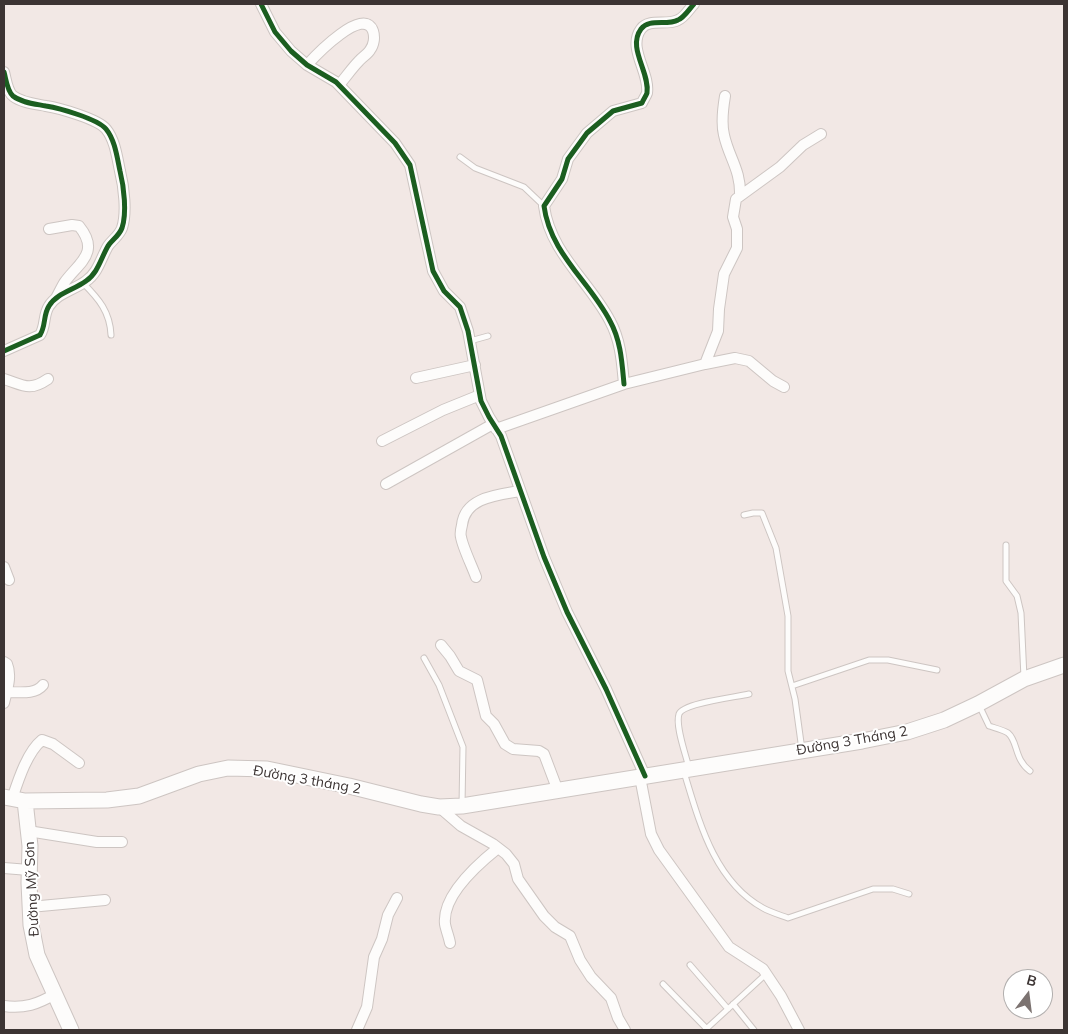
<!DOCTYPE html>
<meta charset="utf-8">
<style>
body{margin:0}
#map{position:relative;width:1068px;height:1034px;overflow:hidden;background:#f2e8e5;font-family:Mulish,sans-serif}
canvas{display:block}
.frame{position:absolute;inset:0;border:5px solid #3c3433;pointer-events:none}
.north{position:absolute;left:1003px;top:969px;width:50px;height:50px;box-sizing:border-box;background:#fff;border:1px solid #b1aead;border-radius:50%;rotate:15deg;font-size:14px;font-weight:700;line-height:20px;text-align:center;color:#3c3433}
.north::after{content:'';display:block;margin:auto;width:18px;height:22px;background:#7c7371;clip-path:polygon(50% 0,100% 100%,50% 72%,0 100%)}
</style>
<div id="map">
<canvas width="1068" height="1034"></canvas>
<div class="frame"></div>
<div class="north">B</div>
</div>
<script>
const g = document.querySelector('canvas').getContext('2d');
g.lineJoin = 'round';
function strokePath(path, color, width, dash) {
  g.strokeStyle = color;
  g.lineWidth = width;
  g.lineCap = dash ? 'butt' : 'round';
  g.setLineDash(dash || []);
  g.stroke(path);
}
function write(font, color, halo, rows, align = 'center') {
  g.font = font + ' Mulish,sans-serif';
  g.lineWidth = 4;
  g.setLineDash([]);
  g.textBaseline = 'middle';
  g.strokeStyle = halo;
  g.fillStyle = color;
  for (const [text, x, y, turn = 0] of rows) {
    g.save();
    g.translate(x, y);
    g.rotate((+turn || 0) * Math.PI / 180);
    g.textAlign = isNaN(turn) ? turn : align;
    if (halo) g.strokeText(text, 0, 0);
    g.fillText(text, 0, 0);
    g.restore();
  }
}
const lane = new Path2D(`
 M460,157L475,168L524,187L544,206
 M83,283C99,299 110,312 111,335
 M470,341L488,336
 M744,515L753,513H762L776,548L788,616V671L795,699L802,750
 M1006,545V581L1017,596L1021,613L1024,678
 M424,658L439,685L463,747L462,805
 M792,686L869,660H888L937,670
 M979,705L989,726C995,728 1003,730 1008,733C1018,741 1014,759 1030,771
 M689,768C686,755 675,726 679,714C683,703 737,697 749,694
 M684,772C699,821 714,881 763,908C770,912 780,915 788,918L873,889H893L909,894
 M690,965L728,1009
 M663,984L707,1029
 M733,1004L754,1030
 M705,1030L766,974`);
const street = new Path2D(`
 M261,4L275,32L291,51L307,65L336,82L395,143L410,165L433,271L444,291L460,307L468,331L481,401L489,417L501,436L544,557L567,612L606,689L645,776
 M307,65C316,55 364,5 373,31C375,37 374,45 370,50C368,54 362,57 359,61C352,68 346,77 339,85
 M4,72C6,79 7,91 13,96C22,103 36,104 46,106C59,108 98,119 106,129C115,140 117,157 120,171C124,187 127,213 122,228C119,236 112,240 108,246C101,258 98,273 86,281C74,290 57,293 49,306C43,315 46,326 40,335L4,351
 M725,96C723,108 721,123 724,135C729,158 741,170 740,196
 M49,229L72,225L79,226C101,253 78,263 64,283C61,288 59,293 56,298
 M705,364L718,331L719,309L724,274L737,248V229L733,217L736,199L780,167L803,145L821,134
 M416,378L475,365
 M4,379C23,385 29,392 48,379
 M624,384C622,363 621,341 610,321C590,282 550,253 544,206L562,179L568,159L587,133L613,111L642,103C643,100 646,96 647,93C650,72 627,48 641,29C649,18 667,26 678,20C684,18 690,8 694,4
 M496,429L624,384L705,364L735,358L749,361L773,381L784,387
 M382,441L443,410L480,395
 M386,484L493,424
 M4,567L9,580
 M476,577C472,566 463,548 461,537C460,534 461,529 462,525C465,497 498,495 520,491
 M441,645L450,656L459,671L477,680L486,716L494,724L505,744L513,749L539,751L544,754L558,791
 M4,662L7,664C12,676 7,690 4,703
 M6,692C19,692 35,695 43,685
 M640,777L651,834L659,850L729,947L763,969L781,996L799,1030
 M12,799C18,781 27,752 42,740L53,744L79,763
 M439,807L461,826L493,844L506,854L514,864L518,879L544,916L555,927L570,936L580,960L591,977L611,998L618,1018L625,1030
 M28,831L97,842H122
 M4,868L29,870
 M30,907L105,900
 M450,943C449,937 446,930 445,924C442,896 478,864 498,848
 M4,1006C24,1009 38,1004 55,994
 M357,1030L367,1007L374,957L382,939L388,915L397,898`);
const secondary = new Path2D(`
 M4,797L25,801L107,800L139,796L199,774L228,768L267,769L349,786L421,804L439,807L462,806L862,741L907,732L944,720L978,704L1024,679L1064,665
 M25,801L30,846L29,883L31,925L37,955L71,1030`);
strokePath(lane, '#cdc5c2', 7);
strokePath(street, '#cdc5c2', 12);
strokePath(secondary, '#cdc5c2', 17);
strokePath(lane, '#fdfcfb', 5);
strokePath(street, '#fdfcfb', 10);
strokePath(secondary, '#fdfcfb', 15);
strokePath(new Path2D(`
 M261,4L275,32L291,51L307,65L336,82L395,143L410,165L433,271L444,291L460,307L468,331L481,401L489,417L501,436L544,557L567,612L606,689L645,776
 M4,72C6,79 7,91 13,96C22,103 36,104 46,106C59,108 98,119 106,129C115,140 117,157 120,171C124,187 127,213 122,228C119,236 112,240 108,246C101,258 98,273 86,281C74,290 57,293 49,306C43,315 46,326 40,335L4,351
 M624,384C622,363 621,341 610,321C590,282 550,253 544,206L562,179L568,159L587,133L613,111L642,103C643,100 646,96 647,93C650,72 627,48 641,29C649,18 667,26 678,20C684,18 690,8 694,4`), '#1b5e20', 5);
write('14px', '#3c3433', '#fff', [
 ["Đường 3 Tháng 2",852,741,-10],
 ["Đường 3 tháng 2",307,780,10],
 ["Đường Mỹ Sơn",32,889,-93]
]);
</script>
